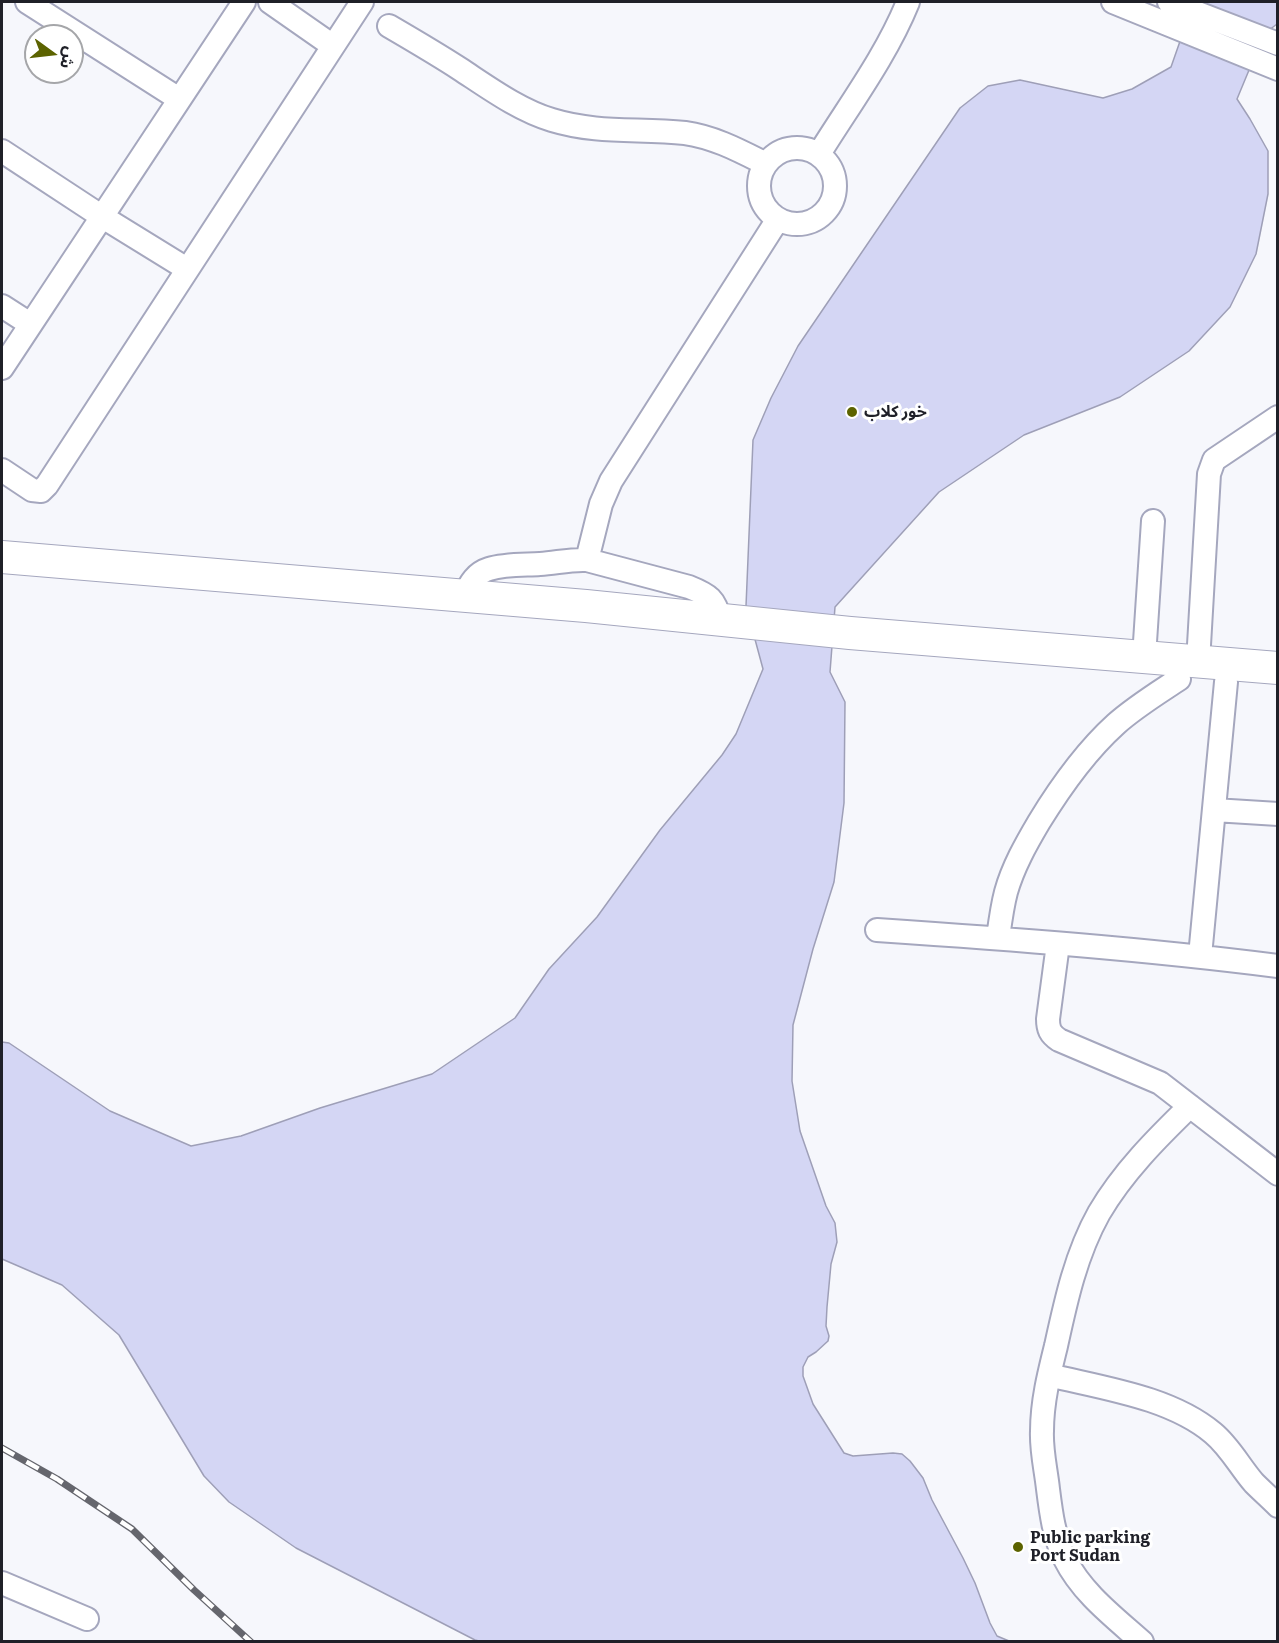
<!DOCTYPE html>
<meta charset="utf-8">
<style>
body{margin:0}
#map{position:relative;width:1279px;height:1643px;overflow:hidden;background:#f6f7fc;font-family:Literata,"Noto Sans Arabic",serif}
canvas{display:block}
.frame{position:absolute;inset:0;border:3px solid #1f2028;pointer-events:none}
.north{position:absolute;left:24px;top:24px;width:60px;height:60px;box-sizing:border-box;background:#fff;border:2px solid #a5a6a9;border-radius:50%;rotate:105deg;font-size:16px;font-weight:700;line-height:24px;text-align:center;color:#1f2028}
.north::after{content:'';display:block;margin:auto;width:21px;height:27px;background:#5c6300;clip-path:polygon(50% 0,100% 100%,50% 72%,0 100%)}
</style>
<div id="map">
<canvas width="1279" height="1643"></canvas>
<div class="frame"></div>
<div class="north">ش</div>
</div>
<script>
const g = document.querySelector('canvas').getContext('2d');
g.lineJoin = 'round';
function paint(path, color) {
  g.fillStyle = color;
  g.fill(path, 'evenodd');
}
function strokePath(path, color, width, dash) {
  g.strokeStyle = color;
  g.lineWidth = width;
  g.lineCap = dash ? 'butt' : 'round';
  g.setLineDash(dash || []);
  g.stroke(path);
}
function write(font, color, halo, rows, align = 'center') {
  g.font = font + ' Literata,"Noto Sans Arabic",serif';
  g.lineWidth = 6;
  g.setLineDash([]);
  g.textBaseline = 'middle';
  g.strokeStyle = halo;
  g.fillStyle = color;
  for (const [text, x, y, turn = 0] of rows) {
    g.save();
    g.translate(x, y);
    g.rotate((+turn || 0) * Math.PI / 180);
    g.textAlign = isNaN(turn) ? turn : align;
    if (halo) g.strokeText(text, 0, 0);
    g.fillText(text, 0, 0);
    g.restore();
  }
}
const water = new Path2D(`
 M1191,2H1277V24L1264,34L1237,99L1250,119L1268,151V194L1256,254L1230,307L1189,351L1120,397L1024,435L939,492L835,607L830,672L845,702L844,803L834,882L813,949L793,1025L792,1081L800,1131L826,1206L835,1223L837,1242L831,1264L827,1307L826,1326L829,1336L828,1341L816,1352L808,1357L803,1367V1376L813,1404L844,1453L853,1456L893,1453L902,1454L910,1461L923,1478L932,1500L963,1558L975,1583L990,1623L997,1636L1009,1641H479L475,1640L296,1548L229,1502L204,1476L119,1335L62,1285L2,1259V1042L9,1043L110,1111L191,1146L241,1136L320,1108L432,1074L515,1018L549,969L597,917L660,830L722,755L736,734L763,669L746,606L753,440L771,398L798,346L960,108L988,86L1020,80L1103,98L1132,89L1171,67L1192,7Z`);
paint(water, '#d4d6f4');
strokePath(water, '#9e9fb7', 1.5);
const minor = new Path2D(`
 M27,2L179,99
 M270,2L333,46
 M1113,2L1278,69
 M1169,2L1278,44
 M389,26C413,40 437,54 460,69C489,88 519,110 552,120C598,134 638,128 685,133C714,137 740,151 766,164
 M759 186a38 38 0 1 1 76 0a38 38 0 1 1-76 0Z
 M2,151L101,216L187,269
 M819,154C850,104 886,56 908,2
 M2,306L30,324
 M2,368L244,2
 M2,470L32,490L41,491L47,485L362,2
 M587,560L601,504L611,481L778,219
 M465,595C470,583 476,573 489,569C505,564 524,565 540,564C556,563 571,559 587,560L689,587C709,595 715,599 720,620
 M1144,657L1153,521
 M1198,662L1209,474L1214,460L1278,417
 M1214,810L1278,814
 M877,930C1011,939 1144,949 1278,966
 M998,938C1000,923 1002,907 1006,892C1013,867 1026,844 1039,822C1061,786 1085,752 1116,724C1135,707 1158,693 1179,679
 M1058,944L1048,1019C1048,1029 1050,1034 1059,1040L1160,1083L1278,1174
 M1200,956L1226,682
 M1049,1375C1102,1388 1170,1397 1213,1433C1230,1447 1240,1467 1254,1483C1262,1491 1270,1498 1278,1506
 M2,1583L87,1619
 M1142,1642C1114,1617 1082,1593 1065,1559C1054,1537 1051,1513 1048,1489C1046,1470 1041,1450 1042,1431C1042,1402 1049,1374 1056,1346C1066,1300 1076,1254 1099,1213C1123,1172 1157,1138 1190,1106`);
const highway = new Path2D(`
 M2,557L586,606L850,633L1278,668`);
strokePath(minor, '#a5a7be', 26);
strokePath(highway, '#a5a7be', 34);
strokePath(minor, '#fff', 22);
strokePath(highway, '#fff', 32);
const rail = new Path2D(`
 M2,1448L57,1479L132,1529L194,1590L251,1642`);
strokePath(rail, '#65666d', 7);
strokePath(rail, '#fff', 4.5, [14]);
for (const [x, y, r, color] of [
 [852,412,6,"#5c6300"],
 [1018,1547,6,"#5c6300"]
]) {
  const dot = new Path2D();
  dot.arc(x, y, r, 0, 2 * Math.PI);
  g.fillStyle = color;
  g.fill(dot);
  strokePath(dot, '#fff', 2);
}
write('bold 16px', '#1f2028', '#fff', [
 ["خور كلاب",864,412],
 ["Public parking",1030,1538],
 ["Port Sudan",1030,1556]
], 'left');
</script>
